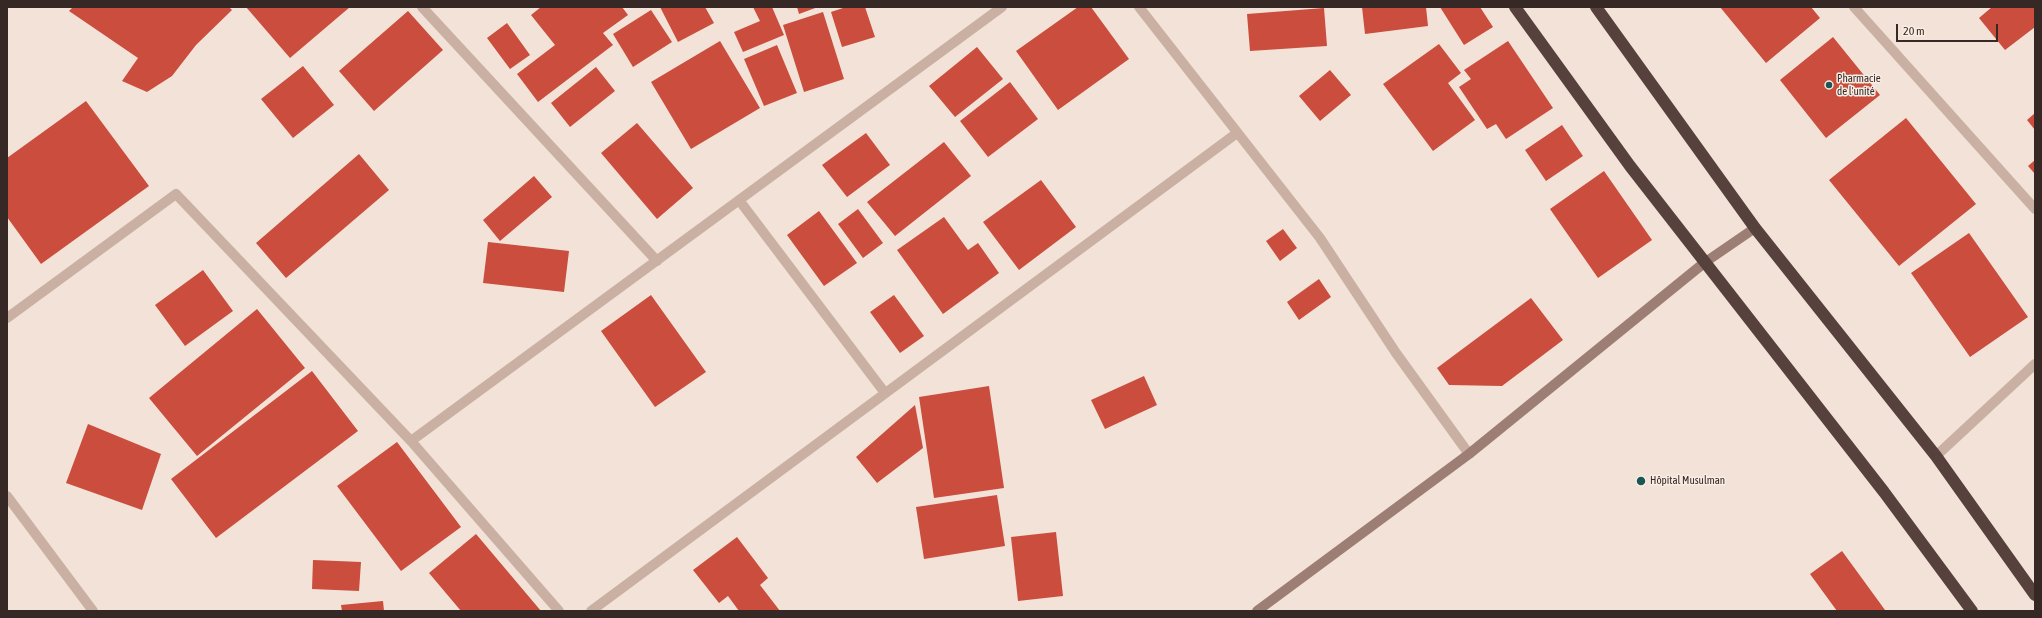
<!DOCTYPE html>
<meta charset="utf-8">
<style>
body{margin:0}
#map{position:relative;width:2042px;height:618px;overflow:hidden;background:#f2e2d7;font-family:"Asap Condensed",sans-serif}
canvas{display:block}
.frame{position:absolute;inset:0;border:8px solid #352825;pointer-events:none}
.scale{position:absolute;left:1896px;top:24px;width:102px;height:18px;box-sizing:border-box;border:2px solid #352825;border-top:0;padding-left:5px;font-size:12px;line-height:14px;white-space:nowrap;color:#352825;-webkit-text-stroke:3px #f9ede4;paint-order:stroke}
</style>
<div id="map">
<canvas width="2042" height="618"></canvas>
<div class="frame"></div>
<div class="scale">20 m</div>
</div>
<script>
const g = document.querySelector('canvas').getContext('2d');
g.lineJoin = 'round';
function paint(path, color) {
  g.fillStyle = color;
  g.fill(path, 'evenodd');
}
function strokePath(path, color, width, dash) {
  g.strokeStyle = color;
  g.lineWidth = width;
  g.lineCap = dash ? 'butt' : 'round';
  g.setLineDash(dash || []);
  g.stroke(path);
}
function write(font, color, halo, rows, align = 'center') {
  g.font = font + ' "Asap Condensed",sans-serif';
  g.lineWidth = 3;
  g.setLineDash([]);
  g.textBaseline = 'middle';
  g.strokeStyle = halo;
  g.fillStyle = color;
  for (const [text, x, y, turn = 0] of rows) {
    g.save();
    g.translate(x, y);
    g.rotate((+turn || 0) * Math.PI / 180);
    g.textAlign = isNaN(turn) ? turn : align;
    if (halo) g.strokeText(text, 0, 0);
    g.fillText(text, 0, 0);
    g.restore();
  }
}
paint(new Path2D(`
 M73,7H229L232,10L196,45L172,76L147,92L122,81L138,58L69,11Z
 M246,7H350L290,58Z
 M541,7H622L628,15L603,33L613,45L538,102L517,74L555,45L531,15Z
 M660,7H705L714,23L678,42Z
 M753,7H772L784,35L743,52L734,32L760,21Z
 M797,7H818L799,14Z
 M846,7H865L875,37L842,47L831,12Z
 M1078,7H1091L1129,59L1058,110L1016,51Z
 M1362,7H1426L1428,26L1365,34Z
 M1440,7H1480L1493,27L1464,45Z
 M1720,7H1811L1820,18L1766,63Z
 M1992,7H2035V27L2005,50L1979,18Z
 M1324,8L1327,46L1250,51L1247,14Z
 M651,10L672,42L633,67L613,34Z
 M408,11L443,50L374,111L339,71Z
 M823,12L844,79L804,92L783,25Z
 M507,23L530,55L510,69L487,38Z
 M1833,37L1880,95L1826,138L1780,80Z
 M720,41L760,108L691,149L651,82Z
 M1508,41L1553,108L1506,139L1496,124L1487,129L1459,87L1471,79L1464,70Z
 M1439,44L1461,73L1448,83L1475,120L1433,151L1383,84Z
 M777,45L797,93L764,106L744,59Z
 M977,47L1003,79L955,117L929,86Z
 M303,66L334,105L293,138L261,99Z
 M596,67L615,91L570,127L551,103Z
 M1330,70L1351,95L1320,121L1299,96Z
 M1010,82L1038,119L988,157L960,121Z
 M86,101L149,186L41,264L7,217V158Z
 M2035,113V130L2027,120Z
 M1906,118L1976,204L1899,266L1829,180Z
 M637,123L693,188L657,219L601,153Z
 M1562,125L1583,156L1546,181L1525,150Z
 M866,133L890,165L847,197L822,165Z
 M944,142L971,176L895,236L867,202Z
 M359,154L389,190L286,278L256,243Z
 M2035,160V174L2028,166Z
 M1604,171L1652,240L1598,278L1550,209Z
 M534,176L552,197L500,241L483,220Z
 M1041,180L1076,227L1019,270L983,222Z
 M858,209L883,243L863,258L838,224Z
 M819,211L857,263L824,286L787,235Z
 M944,217L968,250L978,243L999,273L943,314L897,250Z
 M1283,229L1297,248L1280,261L1266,241Z
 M1969,233L2028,317L1970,357L1911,273Z
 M488,242L569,251L564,292L483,283Z
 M203,270L233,311L185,346L155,305Z
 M1319,279L1331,297L1299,320L1287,302Z
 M651,295L706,372L655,407L601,331Z
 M894,295L924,336L900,353L870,312Z
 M1531,298L1563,340L1502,386L1449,385L1437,368Z
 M257,309L305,368L197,456L149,398Z
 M312,371L358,431L216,538L171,479Z
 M1144,376L1157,405L1105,429L1091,400Z
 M989,386L1004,488L934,498L919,397Z
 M915,405L923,448L877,483L856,457Z
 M88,424L161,454L142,510L66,483Z
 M397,442L461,527L401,571L337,486Z
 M997,495L1005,546L924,559L916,507Z
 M1056,532L1063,596L1018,601L1011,537Z
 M476,534L541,611H461L429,573Z
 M737,537L768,578L760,585L780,611H739L728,596L719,603L693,570Z
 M1842,551L1885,610L1884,611H1837L1810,574Z
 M313,560L361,562L359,591L312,589Z
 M383,601L384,611H342L341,605Z`), '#ca4d3d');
strokePath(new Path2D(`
 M422,7L657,261
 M1139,7L1320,238L1396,353L1469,454
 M1854,7L2035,209
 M739,200L885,393
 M7,318L176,194L411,441L559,611
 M411,441L1002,7
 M1936,456L2035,364
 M7,496L93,611
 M591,611L1237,133`), '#cab0a3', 10);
strokePath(new Path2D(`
 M1257,611L1469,454L1704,263L1755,228`), '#9d7e75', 10);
strokePath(new Path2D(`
 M1515,7L1630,166L1884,492L1972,611
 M1596,7L1755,228L1936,456L2035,595`), '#56413c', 12);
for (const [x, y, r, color] of [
 [1829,85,4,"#1a5753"],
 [1641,481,5,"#1a5753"]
]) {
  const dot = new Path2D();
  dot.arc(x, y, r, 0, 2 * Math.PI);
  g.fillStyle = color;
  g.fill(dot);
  strokePath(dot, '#f9ede4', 1.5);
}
write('11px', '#352825', '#f9ede4', [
 ["Pharmacie",1837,79],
 ["de l'unité",1837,92],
 ["Hôpital Musulman",1650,481]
], 'left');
</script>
